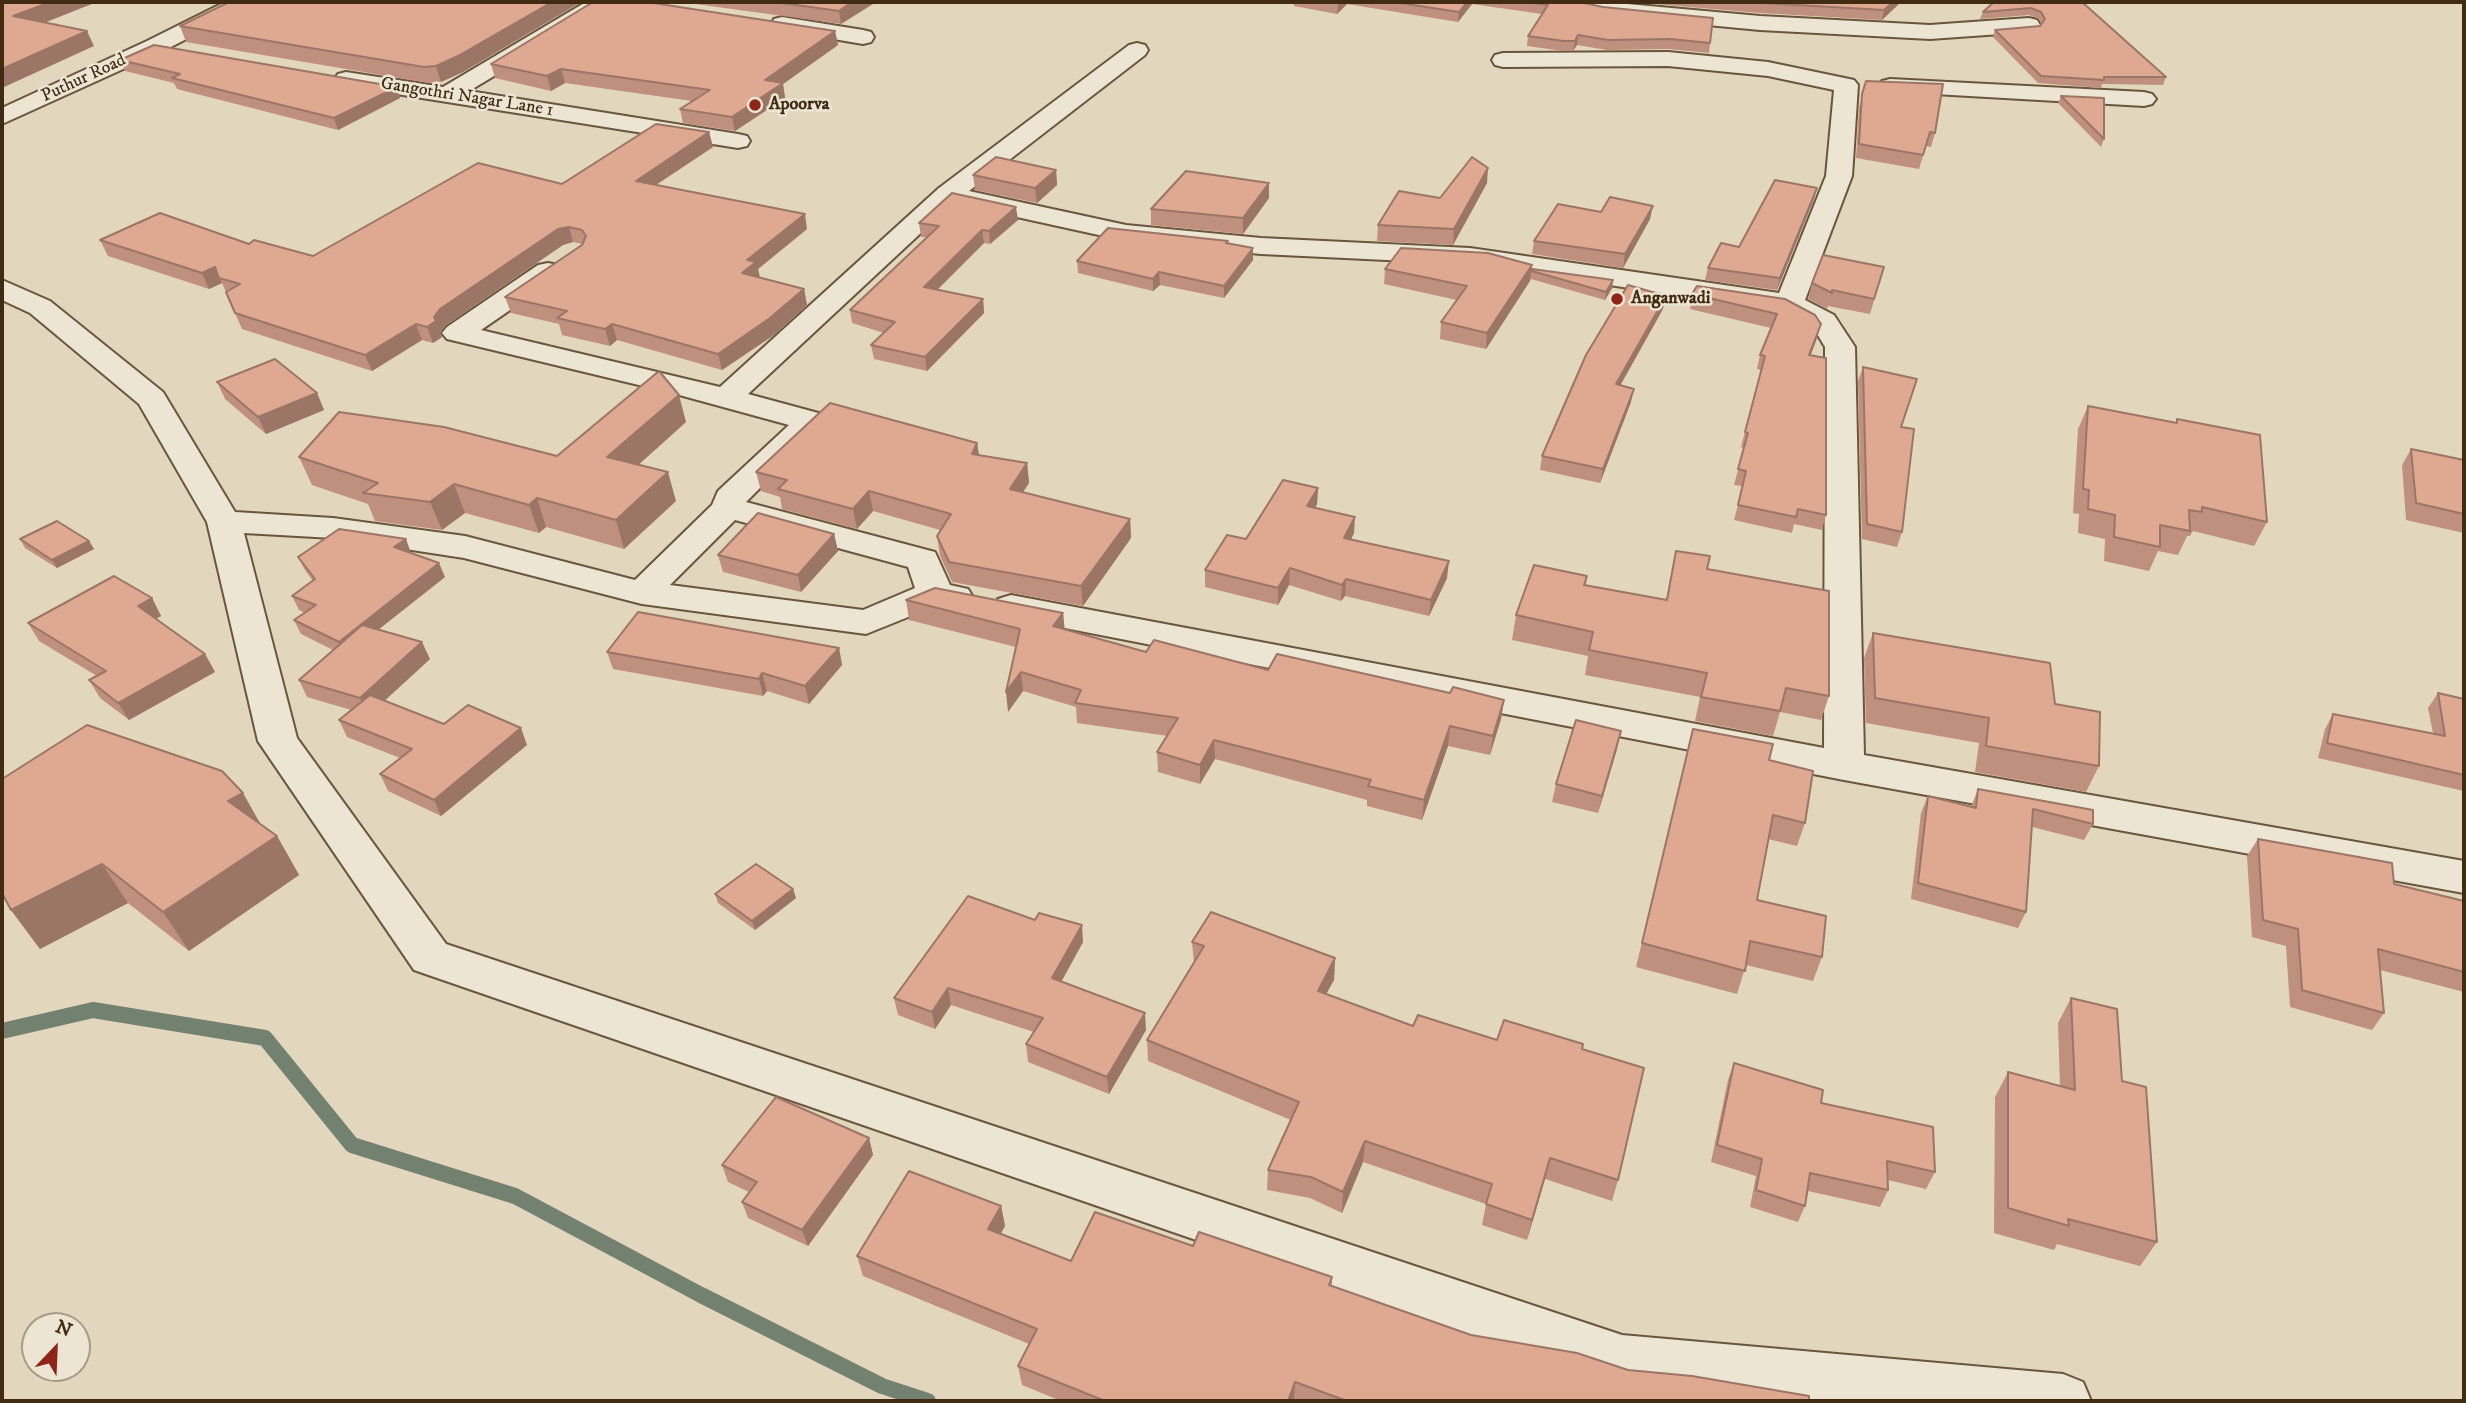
<!DOCTYPE html>
<style>
body{margin:0}
#map{position:relative;width:2466px;height:1403px;overflow:hidden;background:#e2d7bc;font-family:"IM FELL DW Pica",serif}
canvas{display:block}
.frame{position:absolute;inset:0;border:4px solid #412b12;pointer-events:none}
.north{position:absolute;left:21px;top:1312px;width:70px;height:70px;box-sizing:border-box;background:#ece5d3;border:2px solid #a89b86;border-radius:50%;rotate:23deg;font-size:19px;font-weight:700;line-height:28px;text-align:center;color:#412b12}
.north::after{content:'';display:block;margin:auto;width:24px;height:32px;background:#8f2418;clip-path:polygon(50% 0,100% 100%,50% 72%,0 100%)}
</style>
<div id="map">
<canvas width="2466" height="1403"></canvas>
<div class="frame"></div>
<div class="north">N</div>
</div>
<script>
const g = document.querySelector('canvas').getContext('2d');
g.lineJoin = 'round';
function strokePath(path, color, width, dash) {
  g.strokeStyle = color;
  g.lineWidth = width;
  g.lineCap = dash ? 'butt' : 'round';
  g.setLineDash(dash || []);
  g.stroke(path);
}
function paint(path, color) {
  g.fillStyle = color;
  g.fill(path, 'evenodd');
}
function write(font, color, halo, rows, align = 'center') {
  g.font = font + ' "IM FELL DW Pica",serif';
  g.lineWidth = 5;
  g.setLineDash([]);
  g.textBaseline = 'middle';
  g.strokeStyle = halo;
  g.fillStyle = color;
  for (const [text, x, y, turn = 0] of rows) {
    g.save();
    g.translate(x, y);
    g.rotate((+turn || 0) * Math.PI / 180);
    g.textAlign = isNaN(turn) ? turn : align;
    if (halo) g.strokeText(text, 0, 0);
    g.fillText(text, 0, 0);
    g.restore();
  }
}
strokePath(new Path2D(`
 M2,1031L93,1010L265,1038L352,1145L515,1196L701,1295L882,1386L928,1401`), '#738170', 16);
const minor = new Path2D(`
 M225,2H252L249,7L163,51L2,124V108L147,41Z
 M586,2H612L609,7L469,91L738,134L747,136L750,141L747,146L738,148L346,86L338,84L334,79L338,74L346,72L443,87Z
 M1566,2H1605L1760,16L1930,25L2029,18L2037,20L2040,25L2037,30L2029,32L1930,39L1760,30L1602,15L1569,7Z
 M782,17L863,30L871,32L874,37L871,42L863,44L774,29L771,24L774,19Z
 M1137,43L1145,45L1148,50L1145,55L969,191L1126,225L1261,238L1470,248L1779,293L1826,176L1834,90L1768,76L1668,66L1503,67L1495,65L1492,60L1495,55L1503,53L1668,52L1768,62L1854,80L1858,85L1852,176L1805,300L1834,315L1855,347L1864,755L2464,861V893L1844,780L998,615L993,607L998,599L1011,595L1824,748L1825,347L1813,327L1782,311L1470,264L1261,254L1126,241L953,203L748,394L822,414L827,421L746,502L935,552L950,585L968,589L973,597L968,605L955,608L938,605L866,634L642,604L464,558L333,538L244,533L297,738L446,944L1622,1335L2063,1374L2083,1382L2091,1401H1772L1622,1387L414,970L258,741L207,522L139,404L30,313L2,300V280L50,301L163,392L235,512L333,518L465,536L635,580L712,505L718,491L789,425L672,393L447,339L442,333L447,327L538,265L548,263L558,265L562,271L558,277L481,330L720,387L939,188L1129,45ZM735,520L908,567L915,588L863,610L670,585Z
 M1890,79L2144,92L2152,94L2156,99L2152,104L2144,106L1882,91L1878,86L1882,81Z`);
strokePath(minor, '#69563c', 4);
paint(minor, '#ece5d3');
paint(new Path2D(`
 M229,2H581L463,72L441,82L429,83L186,42L180,26Z
 M681,2H876L841,24Z
 M1294,2H1579L1710,43L1709,53L1668,49L1607,50L1577,45L1573,51H1563L1527,46L1528,36L1542,14L1472,4L1458,22L1347,4L1337,14L1294,6Z
 M1631,2H1901L1882,20L1760,13Z
 M2082,2L2166,77L2163,85L2102,84L2101,88L2038,83L1993,37L1995,30L2040,26L2041,24L2039,19L2029,15L1980,19L1983,12Z
 M835,31L838,45L783,84L785,98L735,131L683,123L680,109L692,101L565,83L551,91L495,78L491,64Z
 M120,60L397,87L400,98L338,130L177,89L174,83L125,71Z
 M1866,81L1935,133L1931,147L1926,146L1919,169L1856,158L1859,108Z
 M2061,96L2104,139L2101,147L2058,103Z
 M709,132L713,147L656,185L807,229L758,269L760,278L804,289L807,305L774,335L722,370L617,340L610,346L562,335L559,324L511,313L505,297L582,244L573,242L563,245L446,325L440,332L442,337L433,343L422,340L372,371L242,329L222,283L209,289L108,256L100,240L249,244L313,256L562,184Z
 M1056,170L1057,185L1037,203L975,190L973,175Z
 M1487,183L1453,245L1377,241L1378,225L1440,198Z
 M1269,198L1243,234L1151,225V209Z
 M1814,199L1777,290L1705,280L1708,268Z
 M1601,212L1650,219L1623,268L1532,254L1534,241Z
 M1018,220L990,244L984,243L937,290L983,299L984,313L927,371L874,359L871,345L884,333L852,323L850,310L927,237H921L919,223Z
 M1228,243L1253,260L1224,298L1160,285L1153,291L1078,273L1077,261Z
 M1532,265V269L1613,280L1612,288L1605,300L1531,279L1486,349L1440,339L1441,322L1457,300L1384,284L1385,269Z
 M1884,267L1870,314L1828,306L1827,309L1808,299L1812,283Z
 M1692,294L1785,299L1817,338L1811,355L1826,515L1822,530L1794,524L1792,533L1734,520L1743,486L1734,485L1744,448L1741,447L1761,370L1757,369L1760,355L1771,328L1690,309Z
 M1663,309L1620,386L1631,402L1600,483L1540,470L1542,456Z
 M1863,367L1901,427L1902,532L1897,547L1862,539L1858,381Z
 M217,382L317,393L324,410L266,434L225,399Z
 M2088,406L2175,423L2177,419L2267,522L2254,546L2193,531L2190,536H2187L2178,555L2158,551L2149,571L2104,561L2105,539L2078,533L2079,514L2073,513L2078,429Z
 M686,422L638,465L676,501L624,549L546,527L539,533L465,513L442,530L375,521L368,504L312,485L299,457L557,456Z
 M977,443L979,455L1027,463L1029,483L1022,493L1130,519L1131,538L1083,606L952,582L940,556L937,536L940,530L873,511L857,529L782,509L780,497L761,491L756,472Z
 M2411,449L2464,460V533L2406,520L2402,465Z
 M1318,488L1317,504L1315,508L1354,533L1351,539L1447,578L1429,616L1345,596L1341,601L1289,585L1278,605L1205,587V570Z
 M834,534L838,551L801,592L723,572L718,555Z
 M20,539L89,541L94,549L57,568L25,548Z
 M1676,551L1707,569L1829,696L1821,720L1780,712L1773,736L1695,721L1700,697L1585,675L1588,656L1512,640L1516,615L1587,576L1586,585L1666,600Z
 M411,553L445,577L379,629L430,659L384,701L444,724L527,745L441,816L388,791L380,774L400,758L347,737L339,720L351,710L307,697L299,680L333,650L301,634L294,620L305,613L299,610L292,596L313,581L305,570L298,557Z
 M152,598L161,616L156,619L205,654L215,672L129,720L100,698L89,680L97,676L39,641L28,623Z
 M906,600L1063,613L1064,629L1146,652L1268,670L1504,700L1501,719L1490,755L1448,746L1422,820L1367,806V800L1215,759L1200,784L1158,772L1157,752L1168,736L1077,723L1076,707L1023,691L1008,712L1016,647L909,620Z
 M1873,633L2055,704L2099,766L2086,792L1975,772L1979,743L1866,723L1864,658Z
 M839,648L842,665L809,704L767,691L763,696L613,669L607,652Z
 M2438,693L2464,699V791L2318,758L2325,729L2333,714L2433,733L2428,708Z
 M1693,729L1769,760L1805,823L1797,846L1768,839L1757,900L1822,957L1813,981L1746,965L1737,994L1636,967Z
 M1617,749L1598,813L1552,802L1556,784Z
 M222,771L260,824L277,836L299,875L189,951L128,903L40,949L11,910Z
 M1978,789L2093,824L2084,840L2032,827L2026,912L2018,928L1911,899L1921,813L1928,796L1971,807Z
 M2258,839L2394,884L2464,901V992L2380,970L2384,1013L2372,1030L2290,1007L2286,946L2252,937L2247,856Z
 M793,889L796,898L755,930L718,903L715,894Z
 M1083,942L1061,982L1146,1030L1109,1094L1028,1062L1026,1044L1034,1032L951,1005L935,1029L898,1015L894,998Z
 M1192,942L1335,958L1334,980L1326,994L1413,1026L1497,1040L1582,1049L1618,1180L1612,1201L1545,1179L1527,1240L1482,1225L1486,1204L1363,1162L1342,1213L1310,1198L1267,1190L1268,1170L1291,1120L1148,1061L1147,1040L1194,963Z
 M2071,998L2122,1081L2157,1242L2140,1266L2057,1244L2054,1250L1994,1233L1995,1097L2008,1072L2060,1086L2058,1023Z
 M1734,1063L1821,1103L1935,1172L1926,1189L1888,1180V1190L1880,1207L1808,1191L1805,1206L1798,1222L1750,1207L1756,1176L1711,1162L1728,1080Z
 M869,1138L873,1155L808,1246L748,1218L742,1202L749,1192L728,1182L722,1165Z
 M1001,1206L1005,1226L1000,1234L1071,1261L1193,1246L1332,1277V1286L1471,1335L1628,1370L1809,1401H1061L1022,1385L1018,1366L1029,1344L863,1276L857,1256Z`), '#bf907d');
paint(new Path2D(`
 M51,2H97L21,32L13,16Z
 M552,2H581L463,72L441,82L436,66Z
 M852,2H876L841,24L839,11Z
 M1340,2H1347V4L1337,14L1338,4Z
 M1467,2H1473L1472,4L1458,22L1459,12Z
 M1893,2H1901L1882,20L1884,10Z
 M87,31L94,46L2,88V69Z
 M835,31L838,45L783,84L785,98L735,131L732,117L765,80Z
 M1578,35L1577,45L1573,51L1575,41Z
 M561,69L565,83L551,91L547,76Z
 M397,87L400,98L338,130L334,118Z
 M709,132L713,147L639,196L636,181Z
 M1488,168L1487,183L1453,245L1454,229Z
 M1056,170L1057,185L1037,203L1035,188Z
 M1269,183V198L1243,234V218Z
 M1817,188L1814,199L1777,290L1780,278Z
 M1653,206L1650,219L1623,268L1625,254Z
 M1016,207L1018,220L990,244L989,231Z
 M805,214L807,229L758,269L760,278L742,273L747,260Z
 M569,227L573,242L563,245L446,325L440,332L442,337L433,343L427,327L440,309L558,229Z
 M982,230L984,243L926,301L924,287Z
 M1253,248V260L1224,298V286Z
 M1532,265L1530,281L1486,349L1487,333Z
 M215,267L222,283L209,289L202,273Z
 M1159,272L1160,285L1153,291V279Z
 M1613,280L1612,288L1605,300L1606,292Z
 M804,289L807,305L774,335L722,370L718,354Z
 M1666,296L1663,309L1613,398L1616,384Z
 M983,299L984,313L927,371L925,357Z
 M416,324L422,340L372,371L365,355Z
 M612,324L617,340L610,346L605,329Z
 M1821,324L1817,338L1805,369L1809,355Z
 M1634,389L1631,402L1600,483L1603,469Z
 M317,393L324,410L266,434L258,417Z
 M679,395L686,422L616,485L607,457Z
 M977,443L980,462L972,454Z
 M1027,463L1029,483L1012,509L1010,489Z
 M668,472L676,501L624,549L616,520Z
 M454,484L465,513L442,530L430,502Z
 M1318,488L1317,504L1307,522V506Z
 M869,491L873,511L857,529L853,509Z
 M537,498L546,527L539,533L529,505Z
 M1355,517L1354,533L1344,554V538Z
 M1130,519L1131,538L1083,606L1081,586Z
 M834,534L838,551L801,592L798,575Z
 M406,539L411,553L400,561L394,547Z
 M89,541L94,549L57,568L52,560Z
 M1449,561L1447,578L1429,616L1431,600Z
 M439,563L445,577L345,656L339,642Z
 M1290,568L1289,585L1278,605V588Z
 M1346,579L1345,596L1341,601L1342,585Z
 M152,598L161,616L148,623L138,606Z
 M1063,613L1065,632L1053,626Z
 M422,642L430,659L368,716L360,698Z
 M839,648L842,665L809,704L805,686Z
 M205,654L215,672L129,720L118,703Z
 M1021,672L1023,691L1008,712L1006,692Z
 M762,673L767,691L763,696L759,679Z
 M1504,700L1501,719L1490,755L1493,736Z
 M1450,726L1448,746L1422,820L1424,800Z
 M521,728L527,745L441,816L434,800Z
 M1621,731L1617,749L1598,813L1602,796Z
 M1214,740L1215,759L1200,784V765Z
 M243,793L265,832L228,801Z
 M277,836L299,875L189,951L163,912Z
 M102,864L128,903L40,949L11,910Z
 M793,889L796,898L755,930L752,921Z
 M1082,925L1083,942L1054,995L1052,978Z
 M1335,958L1334,980L1316,1012L1318,991Z
 M948,988L951,1005L935,1029L932,1012Z
 M1145,1013L1146,1030L1109,1094L1107,1077Z
 M869,1138L873,1155L808,1246L802,1230Z
 M1365,1141L1363,1162L1342,1213L1343,1192Z
 M1550,1158L1545,1179L1527,1240L1532,1220Z
 M1001,1206L1005,1226L992,1250L988,1229Z
 M1295,1382L1294,1401H1288Z`), '#9b7666');
const building = new Path2D(`
 M2,2H51L13,16L87,31L2,69Z
 M229,2H552L458,56L436,66L424,67L180,26Z
 M593,2H647L835,31L765,80L783,83L732,117L680,109L710,90L561,69L547,76L491,64Z
 M775,2H852L839,11Z
 M1393,2H1467L1459,12Z
 M1528,2H1579L1603,7L1713,18L1710,43L1670,39L1608,40L1578,35L1575,41H1564L1528,36L1548,5Z
 M1744,2H1893L1884,10Z
 M1994,2H2082L2166,77H2104V80L2041,76L1995,30L2040,26L2045,19L2041,12L2031,8L1983,12Z
 M154,45L397,87L334,118L172,78L180,74L120,60Z
 M1866,81L1943,84L1935,133L1930,132L1923,155L1859,144L1862,94Z
 M2061,96L2104,98V139Z
 M656,124L709,132L636,181L805,214L747,260L756,262L742,273L804,289L770,318L718,354L612,324L605,329L557,318L567,311L505,297L582,245L586,236L582,230L569,227L558,229L440,309L434,317L436,321L427,327L416,324L365,355L235,313L226,292L240,284L219,278L215,267L202,273L100,240L160,213L249,244L254,240L313,256L478,163L562,184Z
 M996,157L1056,170L1035,188L973,175Z
 M1472,157L1488,168L1454,229L1378,225L1399,191L1440,198Z
 M1186,171L1269,183L1243,218L1151,209Z
 M1775,180L1817,188L1780,278L1708,268L1721,243L1739,247Z
 M952,193L1016,207L989,231L982,230L924,287L983,299L925,357L871,345L895,322L850,310L939,226L919,223Z
 M1610,197L1653,206L1625,254L1534,241L1558,204L1601,212Z
 M1108,228L1228,241L1226,243L1253,248L1224,286L1159,272L1153,279L1077,261Z
 M1401,248L1488,253L1532,265L1487,333L1441,322L1467,286L1385,269Z
 M1823,255L1884,267L1874,299L1832,290V293L1812,283Z
 M1532,269L1613,280L1606,292L1532,271Z
 M1628,285L1666,296L1616,384L1634,389L1603,469L1542,456L1586,355Z
 M1697,286L1785,299L1815,315L1821,324L1809,355L1826,358V515L1798,509L1796,517L1738,505L1746,471L1738,469L1748,433L1745,432L1765,356L1760,355L1777,314L1692,294Z
 M275,359L317,393L258,417L217,382Z
 M1863,367L1917,379L1901,427L1914,429L1902,532L1867,524Z
 M659,371L679,395L607,457L668,472L616,520L537,498L529,505L454,484L430,502L363,493L378,483L299,457L339,412L444,427L557,456Z
 M830,403L977,443L972,454L1027,463L1010,489L1130,519L1081,586L949,562L937,536L951,514L869,491L853,509L778,489L787,480L756,472Z
 M2088,406L2177,423V419L2260,435L2267,522L2202,507V512L2189,510L2190,531L2160,525V547L2114,537L2115,515L2088,509L2089,490L2083,489Z
 M2411,449L2464,460V514L2416,503Z
 M1283,480L1318,488L1307,506L1355,517L1344,538L1449,561L1431,600L1346,579L1342,585L1290,568L1278,588L1205,570L1227,535L1246,539Z
 M758,513L834,534L798,575L718,555Z
 M57,521L89,541L52,560L20,539Z
 M339,529L406,539L394,547L439,563L339,642L294,620L316,605L292,596L315,579L298,557Z
 M1676,551L1710,556L1707,569L1829,591V696L1786,688L1780,711L1701,697L1707,673L1589,650L1593,632L1516,615L1534,565L1587,576L1584,585L1667,600Z
 M114,576L152,598L138,606L205,654L118,703L89,680L106,671L28,623Z
 M935,588L1063,613L1053,626L1146,652L1154,640L1268,670L1277,654L1450,693L1453,687L1504,700L1493,736L1450,726L1424,800L1368,786L1371,780L1214,740L1200,765L1157,752L1178,718L1075,703L1081,690L1021,672L1006,692L1020,629L906,600Z
 M638,612L839,648L805,686L762,673L759,679L607,652Z
 M362,625L422,642L360,698L299,680Z
 M1873,633L2050,663L2055,704L2100,712L2099,766L1986,746L1989,718L1875,698Z
 M2438,693L2464,699V775L2327,743L2333,714L2445,736Z
 M370,695L444,724L468,705L521,728L434,800L380,774L412,749L339,720Z
 M1576,720L1621,731L1602,796L1556,784Z
 M87,725L222,771L243,793L228,801L277,836L163,912L102,864L11,910L2,893V779Z
 M1693,729L1773,744L1769,760L1813,771L1805,823L1773,815L1757,900L1826,916L1822,957L1750,941L1745,971L1642,943Z
 M1978,789L2093,810V824L2033,809L2026,912L1918,883L1928,796L1976,808Z
 M2258,839L2392,863L2394,884L2464,901V972L2378,949L2384,1013L2302,990L2298,929L2263,920Z
 M756,864L793,889L752,921L715,894Z
 M968,896L1035,920L1039,913L1082,925L1052,978L1145,1013L1107,1077L1026,1044L1043,1018L948,988L932,1012L894,998Z
 M1211,912L1335,958L1318,991L1413,1026L1418,1015L1497,1040L1504,1020L1583,1044L1582,1049L1644,1068L1618,1180L1550,1158L1532,1220L1486,1204L1492,1184L1365,1141L1343,1192L1311,1177L1268,1170L1299,1102L1147,1040L1204,946L1192,942Z
 M2071,998L2117,1009L2122,1081L2146,1087L2157,1242L2068,1219L2069,1226L2008,1208V1072L2075,1090Z
 M1734,1063L1823,1090L1821,1103L1933,1127L1935,1172L1887,1161L1888,1190L1810,1173L1805,1206L1756,1190L1762,1159L1717,1145Z
 M776,1097L869,1138L802,1230L742,1202L757,1182L722,1165Z
 M909,1171L1001,1206L988,1229L1071,1261L1095,1212L1193,1246L1199,1232L1332,1277L1329,1285L1471,1335L1577,1353L1628,1370L1692,1376L1809,1396V1401H1347L1295,1382L1288,1401H1105L1018,1366L1037,1329L857,1256Z`);
paint(building, '#dea891');
strokePath(building, '#9b7666', 2);
for (const [x, y, r, color] of [
 [755,105,7,"#8f2418"],
 [1617,299,7,"#8f2418"]
]) {
  const dot = new Path2D();
  dot.arc(x, y, r, 0, 2 * Math.PI);
  g.fillStyle = color;
  g.fill(dot);
  strokePath(dot, '#ece5d3', 2.5);
}
write('18px', '#412b12', '#ece5d3', [
 ["Puthur Road",84,79,-25],
 ["Gangothri Nagar Lane 1",467,98,9]
]);
write('bold 18px', '#412b12', '#ece5d3', [
 ["Apoorva",769,105],
 ["Anganwadi",1631,299]
], 'left');
</script>
